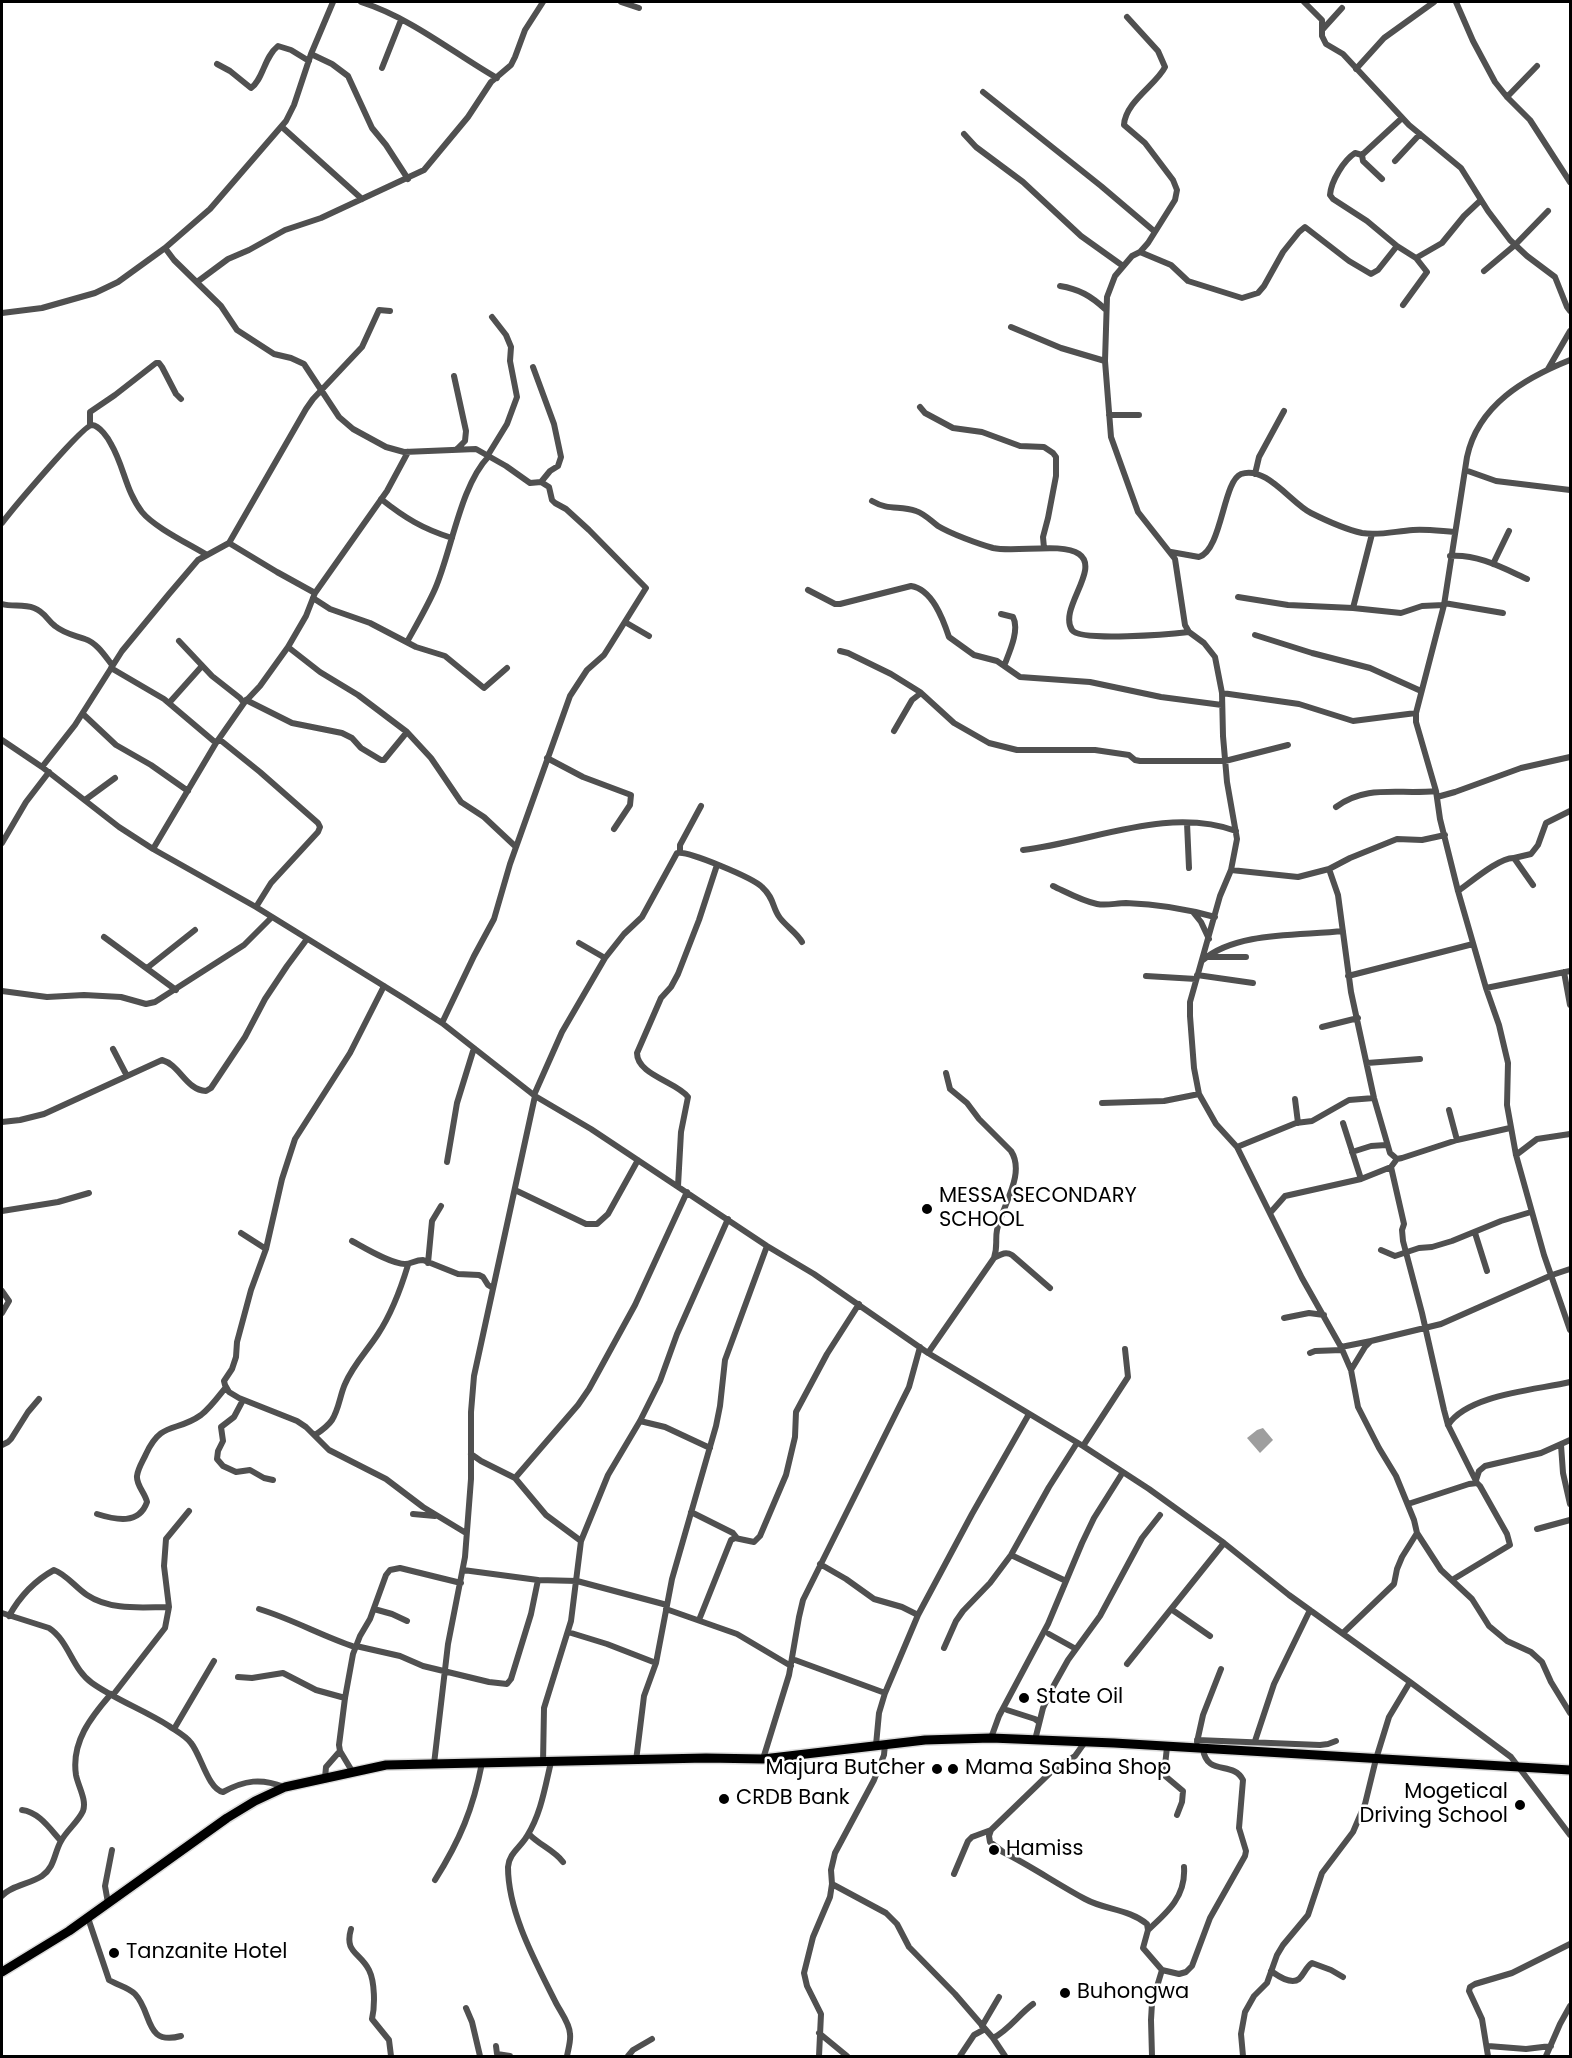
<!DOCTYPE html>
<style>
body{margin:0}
#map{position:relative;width:1572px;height:2058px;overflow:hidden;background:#fff;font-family:Poppins,sans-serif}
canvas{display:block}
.frame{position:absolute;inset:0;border:3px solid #000;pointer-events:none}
</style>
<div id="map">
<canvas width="1572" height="2058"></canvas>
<div class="frame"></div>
</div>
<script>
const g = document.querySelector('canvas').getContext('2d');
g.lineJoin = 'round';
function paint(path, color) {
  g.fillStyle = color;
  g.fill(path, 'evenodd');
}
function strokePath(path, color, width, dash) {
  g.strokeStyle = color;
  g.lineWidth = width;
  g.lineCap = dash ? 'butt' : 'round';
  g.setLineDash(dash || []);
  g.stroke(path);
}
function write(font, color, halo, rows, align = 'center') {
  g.font = font + ' Poppins,sans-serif';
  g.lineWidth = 5;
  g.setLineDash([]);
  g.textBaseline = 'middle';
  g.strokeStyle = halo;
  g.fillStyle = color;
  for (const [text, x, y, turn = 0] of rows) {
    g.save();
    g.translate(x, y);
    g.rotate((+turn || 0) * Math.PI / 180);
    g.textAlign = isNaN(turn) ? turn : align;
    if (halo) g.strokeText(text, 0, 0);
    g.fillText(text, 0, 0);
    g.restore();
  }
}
paint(new Path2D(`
 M1263,1428L1273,1440L1260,1453L1247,1438L1257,1430Z`), '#9e9e9e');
const highway = new Path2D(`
 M2,1972L69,1931L227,1818L255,1801L285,1787L386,1765L706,1758L763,1759L925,1740L991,1738L1114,1743L1570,1770`);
strokePath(highway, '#dbdbdb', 12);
strokePath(new Path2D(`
 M361,2C411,18 452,52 497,78
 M621,2L639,8
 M1304,2L1322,20V36L1326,44L1343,54L1409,125L1461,168L1488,211L1510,240L1527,256L1555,277L1567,307L1570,311
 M1456,2L1473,41L1495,82L1507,97L1530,120L1570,182
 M1127,17L1158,51L1165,67C1157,84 1125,102 1124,125L1145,143L1173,180L1177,190L1175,200L1148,243L1140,252L1132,256L1115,276L1107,297L1105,361L1111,437L1138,512L1175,559L1185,625L1189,632L1204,643L1215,657L1222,693L1223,736L1227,782L1237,839L1231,870L1220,896L1190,1002V1016L1194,1068L1199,1094L1216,1124L1237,1147L1302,1278L1341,1347L1351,1370L1358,1407L1379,1448L1396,1476L1414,1520L1417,1533L1402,1557L1397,1569L1394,1584L1343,1633
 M1323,29L1342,8
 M311,54L332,64L348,76L372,128L386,145L408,179
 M217,64L230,71L251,88C263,80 264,57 278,46L291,50L309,61
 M382,68L401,20
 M1356,69L1384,38L1434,2
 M983,92L1101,186L1154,231
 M1507,97L1537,66
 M282,127L362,199
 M964,134L976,147L1023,182L1081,236L1123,266
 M1362,155L1355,153C1344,160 1331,181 1330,195L1333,199L1367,221L1397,246
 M1395,161L1420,134
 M1382,179L1363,161L1362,155L1402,118
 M165,248L174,260L221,306L237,330L274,354L291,358L304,364L339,417L353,429L386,447L404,452L476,449L506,466L530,483L541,482L550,471L558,466L561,457L554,424L533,367
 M1140,252L1171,265L1188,281L1242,298L1258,293L1264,286L1283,252L1299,232L1305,227L1349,261L1371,274L1378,270L1397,246L1416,258L1442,243L1464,216L1481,200
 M1484,271L1515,245L1548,211
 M197,282L228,259L249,250L285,230L321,218L424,170L468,117L491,82L511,65L515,57L525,30L543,2
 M1060,286C1079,289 1091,296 1105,309
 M1403,305L1427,272L1416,258
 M2,313L42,308L95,293L118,282L165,248L210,209L286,121L294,105L311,54L333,2
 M1011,327L1061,348L1105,361
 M1570,360C1525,378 1478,405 1467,457L1444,605L1416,713V722L1436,791L1440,819L1458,891L1486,988L1499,1025L1508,1063L1507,1105L1516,1155L1544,1255L1570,1330
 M1548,369L1570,331
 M454,376L466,431L465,441L457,449
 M920,407L925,413L953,428L982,432L1020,446L1044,447L1053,453L1056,457V476L1048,518L1043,537L1044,548
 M1109,415H1139
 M90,425V412L115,395L156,363H159L162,367L176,394L181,399
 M488,455L507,424L517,397L510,361L511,347L506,335L492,317
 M1465,470L1496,481L1570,490
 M1255,474L1259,457L1284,411
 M381,499C405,518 423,529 452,538
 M872,501C889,511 900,505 916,511C925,514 931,521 938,526C951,534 979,544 993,548C1015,553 1062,542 1079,554C1101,569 1058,609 1072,630C1080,642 1172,634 1189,632
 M2,523C11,511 83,425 92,425C100,426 108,438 111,444C124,466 126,492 142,512C154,527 189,544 207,555
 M229,543L277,572L315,593
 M1171,552L1199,557C1222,550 1223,481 1241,474C1266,465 1291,503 1311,513C1327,521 1344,529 1362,533C1379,536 1396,531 1413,530C1426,529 1440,531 1454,532
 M1450,556C1478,554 1503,568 1527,579
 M1493,564L1509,531
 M808,590L835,604H840L911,586C932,589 943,619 949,637L974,655L997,661L1020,677L1090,682L1161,697L1222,705
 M1238,597L1288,605L1353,608L1401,613L1422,606L1444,605
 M313,598L330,609L370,623L416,647L445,656L484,688L507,668
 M1444,603L1503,613
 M2,604C12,607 23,604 34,608C45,612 47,620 55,626C65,634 74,635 85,639C97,643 105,656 112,665
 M1353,608L1372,534
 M1001,614L1013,617C1020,630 1009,653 1004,666
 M625,622L649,636
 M1255,635L1312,653L1370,668L1421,691
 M179,641L212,676L240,698L244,703
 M407,642C417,624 427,607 435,589C452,550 460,486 489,456
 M288,647L320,672L358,695L407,732L431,758L461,802L484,817L516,847
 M840,651L848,653L891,674L920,692L954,723L989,743L1017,750H1095L1129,755L1135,760L1140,761H1225L1288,745
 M111,668L164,699L216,743
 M1222,693L1299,704L1353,721L1416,713
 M246,700L292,723L342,733L352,738L361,748L381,760H384L407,732
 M169,703L202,666
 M83,714L116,745L151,765L188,791
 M894,731L912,700L921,693
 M219,739L260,772L318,823L320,827L318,832L271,883L256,907
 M2,740L42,767L119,827L153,849L256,907L405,999L442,1023L535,1096L591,1129L767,1246L814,1274L928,1353L1083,1446L1149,1489L1224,1543L1289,1595L1410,1682L1511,1757L1570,1835
 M547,758L583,777L631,795L630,805L614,829
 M42,767L75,725L122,651L169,594L198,560L229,543L306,409L313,399L362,347L379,310L390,311
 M1437,797L1455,792L1521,768L1570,757
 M85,800L115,778
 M1336,807C1367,784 1399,795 1436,791
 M1187,823L1189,868
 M2,843L26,802L49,772
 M153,849L216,743L244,703L260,686L288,647L306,616L315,593L387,491L408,452
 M1023,850C1092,842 1167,806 1236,831
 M680,852V845L701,806
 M1514,858L1531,854L1538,845L1546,823L1570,811
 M1329,869L1338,895L1351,992L1374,1098L1390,1153L1397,1159L1402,1158L1457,1140L1510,1128
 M1231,870L1298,877L1329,869L1350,858L1397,839L1422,840L1445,835
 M1053,886C1068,893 1082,901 1097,904C1107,906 1116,903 1126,903C1155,904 1187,909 1215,917
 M1458,891C1471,882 1500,857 1514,858L1533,885
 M1193,912L1201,922L1209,939
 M104,937L176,990
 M579,943L605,958
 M1207,957H1246
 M1203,960C1237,931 1301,936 1343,931
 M147,968L195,930
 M1564,972L1570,1005
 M1197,975L1253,983
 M1146,976L1196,979
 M1348,976L1473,944
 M384,986L350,1053L295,1139L282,1179L266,1249L251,1290L237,1342L236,1357L232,1369L224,1381L225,1385L229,1392L239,1398L297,1421L306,1427L329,1450L386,1479L423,1507L466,1533
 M1486,988L1570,971
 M2,991L47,997L84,995L121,997L146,1004L155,1002L244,945L272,917
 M442,1023L474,956L494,919L510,864L570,696L587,670L604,655L611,644L646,588L589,530L566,509L555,503L552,500L549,487L541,482
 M1322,1027L1358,1018
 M113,1049L127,1076
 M1367,1063L1420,1059
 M534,1095L562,1032L605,958L624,934L642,917L677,853C687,850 753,878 762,887C775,899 772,908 780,918C787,927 797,933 802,942
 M1295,1099L1298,1123
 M1102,1103L1164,1101L1199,1094
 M1449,1110L1457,1140
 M2,1122L20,1120L44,1114L162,1060C180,1065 186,1090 206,1091L211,1088L245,1037L265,999L287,966L307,939
 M1343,1123L1361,1179
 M1237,1147L1296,1123L1312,1121L1349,1100L1374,1098
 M1352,1152L1371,1146L1386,1145
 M1516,1155L1537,1139L1570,1134
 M447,1162L457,1103L474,1048
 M1391,1167L1404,1224L1402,1230L1403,1241L1422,1313L1444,1410L1448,1425L1477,1483
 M678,1186L681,1132L688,1097C677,1082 637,1075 637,1053L661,998L671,987L678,974L699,920L717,865
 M515,1190L586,1224H597L608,1214L638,1160
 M2,1211L58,1202L89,1193
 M1270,1213L1285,1196L1361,1179L1391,1167L1397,1159
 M241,1233L266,1249
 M1475,1233L1487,1271
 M352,1241C365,1248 391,1264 405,1264C411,1264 415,1260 423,1260L458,1274L479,1275L483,1277L488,1285L493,1288
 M1381,1250L1395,1256L1419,1248L1432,1247L1452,1241L1501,1221L1531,1212
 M994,1258C1000,1255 1005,1251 1012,1255L1050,1288
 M428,1263L432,1221L441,1206
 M2,1291L9,1301L2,1313
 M1284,1318L1309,1313L1324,1315
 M1341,1347L1371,1341
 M928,1353L994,1258C998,1246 995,1240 997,1230C1002,1206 1026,1174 1011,1151L979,1119L967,1103L950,1089L946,1073
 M1310,1353L1315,1351L1342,1350
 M1351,1370L1365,1347L1371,1341L1441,1324L1552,1275L1570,1269
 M243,1400L234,1417L221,1427L223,1441L218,1451L217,1459L223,1466L236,1472L250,1470L264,1478L273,1480
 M640,1421L665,1427L710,1448
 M1448,1425C1468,1394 1537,1390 1570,1382
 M315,1435C321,1431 328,1426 332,1420C339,1409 340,1395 345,1384C353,1365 367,1351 378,1334C392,1313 401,1288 408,1265
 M2,1445L8,1442L11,1439L28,1412L39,1399
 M1561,1445L1563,1473L1570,1504
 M1083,1446L1128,1377L1125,1349
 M471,1454L481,1461L515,1478L546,1515L581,1541
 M515,1478L578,1405L589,1389L635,1305L687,1192
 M1476,1480L1479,1471L1485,1466L1541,1453L1570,1440
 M1408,1504L1469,1484L1477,1483L1480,1486L1507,1534L1510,1545L1452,1580
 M691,1512L733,1533L737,1538H735
 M97,1514C116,1520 139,1525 147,1502C145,1493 136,1485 137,1476C138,1468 143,1461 146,1454C162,1420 176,1433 201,1415C210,1408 218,1397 226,1387
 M413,1514L435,1516
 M1537,1529L1570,1520
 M1417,1533L1441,1570L1472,1599L1489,1626L1507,1641L1531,1652L1542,1662L1551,1682L1570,1713
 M1011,1555L1066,1581
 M820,1564L846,1579L874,1599L902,1607L918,1615
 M463,1570L538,1580L577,1581L667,1605
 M259,1609C292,1619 322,1636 355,1647
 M374,1609L392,1614L407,1621
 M666,1609L737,1634L791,1666
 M1171,1609L1210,1636
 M2,1613L49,1628C69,1641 72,1669 92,1683C116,1700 144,1710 169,1726C176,1731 186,1736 191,1743C201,1755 208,1789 223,1792C245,1780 261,1778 284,1787
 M9,1616C20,1596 34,1581 54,1570C66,1574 76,1588 87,1595C111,1611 142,1607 169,1607
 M699,1620L731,1540L735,1538L754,1542L760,1536L786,1475L795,1437L796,1412L827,1354L859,1304
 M568,1632L607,1644L656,1663
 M1049,1634L1076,1649
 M356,1646L400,1656L423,1666L489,1682L507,1684L511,1679L531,1614L538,1580
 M944,1648L956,1621L963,1611L990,1583L1011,1555L1049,1487L1077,1443
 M795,1660L885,1693
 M1127,1664L1224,1543
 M238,1677L252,1678L283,1673L316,1690L345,1698
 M113,1695L165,1628L169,1607L164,1566L166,1539L189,1511
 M1007,1710L1035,1719L1039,1722
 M174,1729L214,1661
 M991,1738L999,1716L1048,1624L1082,1543L1094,1518L1123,1472
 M1035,1740L1043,1708L1054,1685L1068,1660L1100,1616L1142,1538L1160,1515
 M1197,1740L1320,1745L1328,1744L1336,1741
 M1255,1741L1274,1684L1310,1610
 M1085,1742L1075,1756L1053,1770L991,1830L989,1836L990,1842L1003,1852C1031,1866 1057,1884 1085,1899C1105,1910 1129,1909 1147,1924L1148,1930L1143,1948L1162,1970L1152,2003L1151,2020L1152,2056
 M1197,1742L1203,1715L1221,1669
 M885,1744L884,1755L874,1780L835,1853L831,1870L832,1884L886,1913L897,1924L909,1947L955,1994L993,2038L1005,2056
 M876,1745L879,1713L885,1693L918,1615L972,1514L1029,1414
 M1167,1747L1164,1775L1183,1791L1182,1802L1177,1815
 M763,1759L789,1675L799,1617L803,1600L909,1387L920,1347
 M636,1761L644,1696L656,1663L672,1579L716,1426L720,1406L725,1360L767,1246
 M551,1762C545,1787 541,1814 527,1836C521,1847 509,1853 508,1867C508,1912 535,1961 555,2001C559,2010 570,2023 570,2034C571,2041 568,2050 567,2056
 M543,1763L544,1708L571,1621L581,1541L608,1475L640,1421L660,1381L677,1334L728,1219
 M434,1764L448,1644L465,1557L471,1479V1412L474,1376L535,1096
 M352,1771L340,1751L339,1745L345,1698L353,1654L360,1636L370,1619L386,1575L390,1570L400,1568L461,1583
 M325,1778L326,1767L340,1751
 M22,1810C39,1812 50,1829 61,1841
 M529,1834C539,1845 554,1850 563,1862
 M954,1874L968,1841L972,1837L991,1830
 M435,1880C460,1840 473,1809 482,1763
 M2,1896C10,1886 30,1884 42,1876C55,1867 54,1853 61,1841C67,1830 78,1822 83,1811C87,1800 78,1786 76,1775C71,1742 91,1717 111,1694
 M108,1903L105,1886L112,1850
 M88,1918L109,1980C117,1985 128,1987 135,1994C153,2013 144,2046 181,2036
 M351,1929C344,1953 360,1952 369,1970C375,1982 375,2006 372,2019L389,2040L391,2056
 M1148,1930C1168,1912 1186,1896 1184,1867
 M1162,1970L1179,1974L1186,1972L1192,1966L1210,1918L1245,1856L1246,1851L1239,1828L1243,1780C1233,1760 1207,1777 1203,1749
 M1271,1971C1278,1976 1291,1985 1299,1979C1304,1974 1306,1967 1312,1963L1331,1970L1343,1977
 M466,2008L472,2022L480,2056
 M982,2026L999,1997
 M819,2033L847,2056
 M993,2038C1009,2030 1018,2015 1033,2004
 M496,2046L497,2054L510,2056
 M1488,2046L1526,2049L1551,2046
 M628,2056L633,2050L652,2039
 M819,2056L821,2014L807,1986L804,1973L813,1937L830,1897L832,1884
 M960,2056L974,2035L985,2029
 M1243,2056L1241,2034L1245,2012L1254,1996L1267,1983L1277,1955L1283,1945L1308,1915L1322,1873L1353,1832L1365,1804L1376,1759L1389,1717L1410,1682
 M1488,2056L1482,2019L1469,1991L1470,1987L1475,1984L1512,1973L1570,1944
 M1546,2056L1560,2024L1570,2006`), '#505050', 6);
strokePath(highway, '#000', 9);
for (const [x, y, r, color] of [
 [927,1209,6,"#000"],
 [1024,1698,6,"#000"],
 [937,1769,6,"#000"],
 [953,1769,6,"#000"],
 [724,1799,6,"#000"],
 [1520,1805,6,"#000"],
 [994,1850,6,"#000"],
 [114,1953,6,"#000"],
 [1065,1993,6,"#000"]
]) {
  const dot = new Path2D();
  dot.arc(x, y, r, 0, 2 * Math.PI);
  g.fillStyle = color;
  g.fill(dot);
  strokePath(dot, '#fff', 2);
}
write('21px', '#000', '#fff', [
 ["MESSA SECONDARY",939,1197],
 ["SCHOOL",939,1221],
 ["State Oil",1036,1698],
 ["Majura Butcher",925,1769,"right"],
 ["Mama Sabina Shop",965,1769],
 ["Mogetical",1508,1793,"right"],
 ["Driving School",1508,1817,"right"],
 ["CRDB Bank",736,1799],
 ["Hamiss",1006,1850],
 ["Tanzanite Hotel",126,1953],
 ["Buhongwa",1077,1993]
], 'left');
</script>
